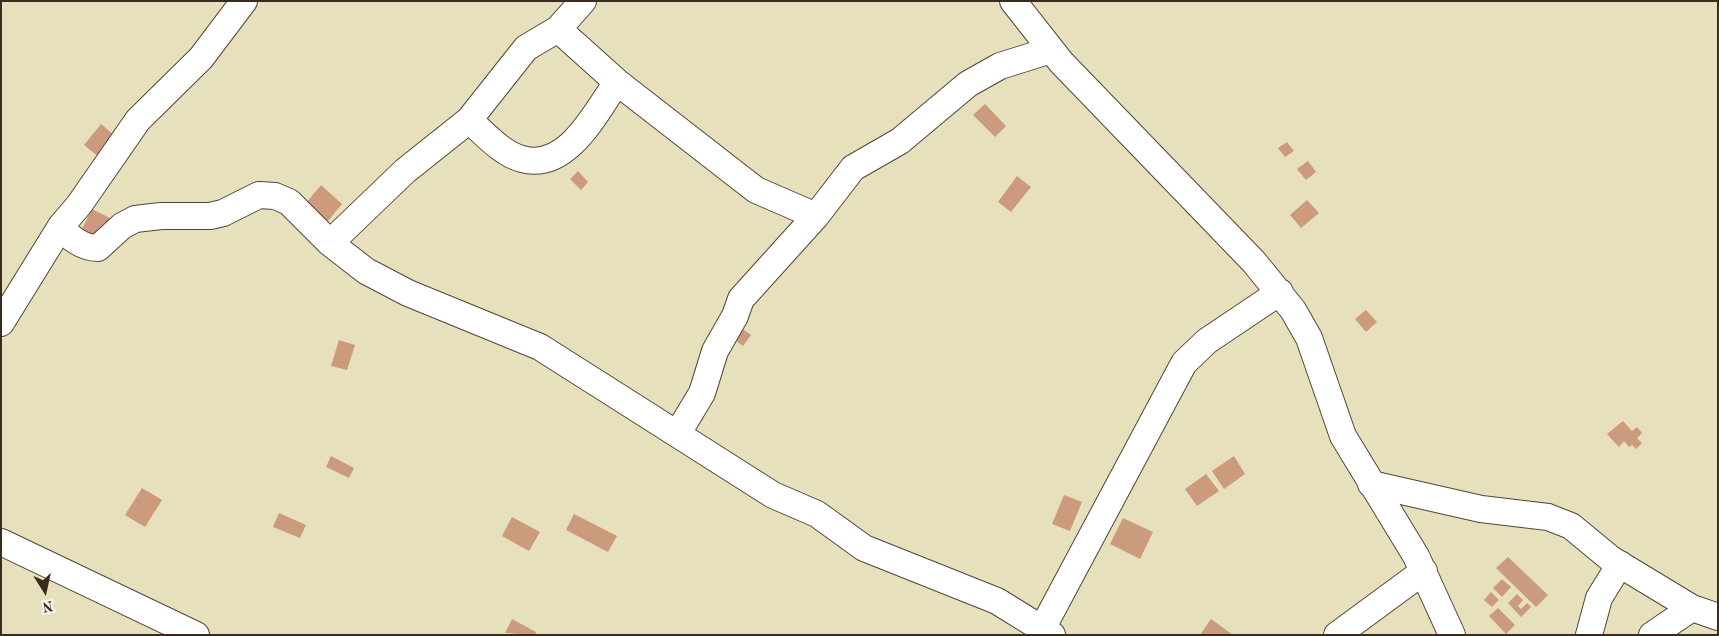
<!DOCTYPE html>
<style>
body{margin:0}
#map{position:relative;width:1719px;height:636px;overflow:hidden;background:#e7e0bd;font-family:"Old Standard TT",serif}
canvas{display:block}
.frame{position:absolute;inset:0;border:2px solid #3b2a1e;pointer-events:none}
.north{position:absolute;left:20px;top:566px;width:50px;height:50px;-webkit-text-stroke:4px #fbf7ec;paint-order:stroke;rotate:170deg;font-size:14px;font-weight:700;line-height:20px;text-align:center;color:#3b2a1e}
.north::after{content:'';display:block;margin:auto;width:18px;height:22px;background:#3b2a1e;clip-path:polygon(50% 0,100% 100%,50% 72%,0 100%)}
</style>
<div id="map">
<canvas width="1719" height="636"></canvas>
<div class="frame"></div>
<div class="north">N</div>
</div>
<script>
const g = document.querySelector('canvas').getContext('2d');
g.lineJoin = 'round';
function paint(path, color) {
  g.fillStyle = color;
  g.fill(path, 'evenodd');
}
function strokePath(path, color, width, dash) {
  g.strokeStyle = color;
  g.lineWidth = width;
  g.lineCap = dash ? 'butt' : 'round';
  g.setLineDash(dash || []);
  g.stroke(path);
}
paint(new Path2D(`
 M985,104L1006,126L995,137L973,115Z
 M101,124L121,141L104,161L84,145Z
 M1287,142L1294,151L1285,157L1278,148Z
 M1308,161L1316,172L1306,180L1297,169Z
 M578,171L588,182L581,190L570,179Z
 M1017,176L1031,187L1011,212L998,202Z
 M321,185L342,204L328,221L306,203Z
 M1307,200L1319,213L1301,228L1290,215Z
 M92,209L110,218L96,244L79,235Z
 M1366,310L1377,322L1366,332L1355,319Z
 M737,325L751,335L743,346L729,336Z
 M339,340L355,345L347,370L331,366Z
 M1623,421L1632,431L1637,427L1642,433L1637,438L1642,443L1636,449L1632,445L1629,447L1624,441L1619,447L1607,434Z
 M331,456L354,468L349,478L326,467Z
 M1234,456L1245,474L1224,489L1212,471Z
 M1206,474L1219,491L1197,506L1185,489Z
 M142,488L162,500L145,527L125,515Z
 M1064,495L1082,502L1070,531L1052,524Z
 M279,513L306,525L300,538L273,527Z
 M574,514L617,536L608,552L566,530Z
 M512,517L540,532L529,551L502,536Z
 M1123,518L1153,532L1140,559L1110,544Z
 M1508,557L1548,595L1536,607L1496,568Z
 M1502,579L1511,587L1502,597L1493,588Z
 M1491,592L1499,600L1492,607L1484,600Z
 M1517,594L1523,600L1518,606L1521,609L1527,603L1531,607L1521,617L1508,603Z
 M1498,608L1515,625L1506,634L1489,616Z
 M512,619L536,632L535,635L505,633Z
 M1211,619L1233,635H1200Z`), '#cc9a7c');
const minor = new Path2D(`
 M583,1L558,29L617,82L756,190L816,216L853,168L900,141L968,84L1000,66L1051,50
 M1013,1L1061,62L1254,262L1293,310L1309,338L1343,436L1416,556L1452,635
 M469,120C484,133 502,154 522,159C567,172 596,112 617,82
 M61,226C69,238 83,248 98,248L122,226L135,219L161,216H210L223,213L259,195L275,196L289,202L330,243L366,271L408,293L540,347L773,495L817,514L864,548L997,601L1052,635
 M330,243L405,171L469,120L526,48L558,29
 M1,323L61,226L79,205L138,120L201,58L244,1
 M678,433L702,393L715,351L735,316L741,299L816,216
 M1371,484L1481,509L1548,517L1571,526L1611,559L1692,608
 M1,542L196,635
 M1042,629L1184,363L1207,341L1280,292
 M1337,635L1424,571
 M1589,635L1599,598L1620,564
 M1652,635L1692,608L1718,617`);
strokePath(minor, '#554536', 28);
strokePath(minor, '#fff', 26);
</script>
